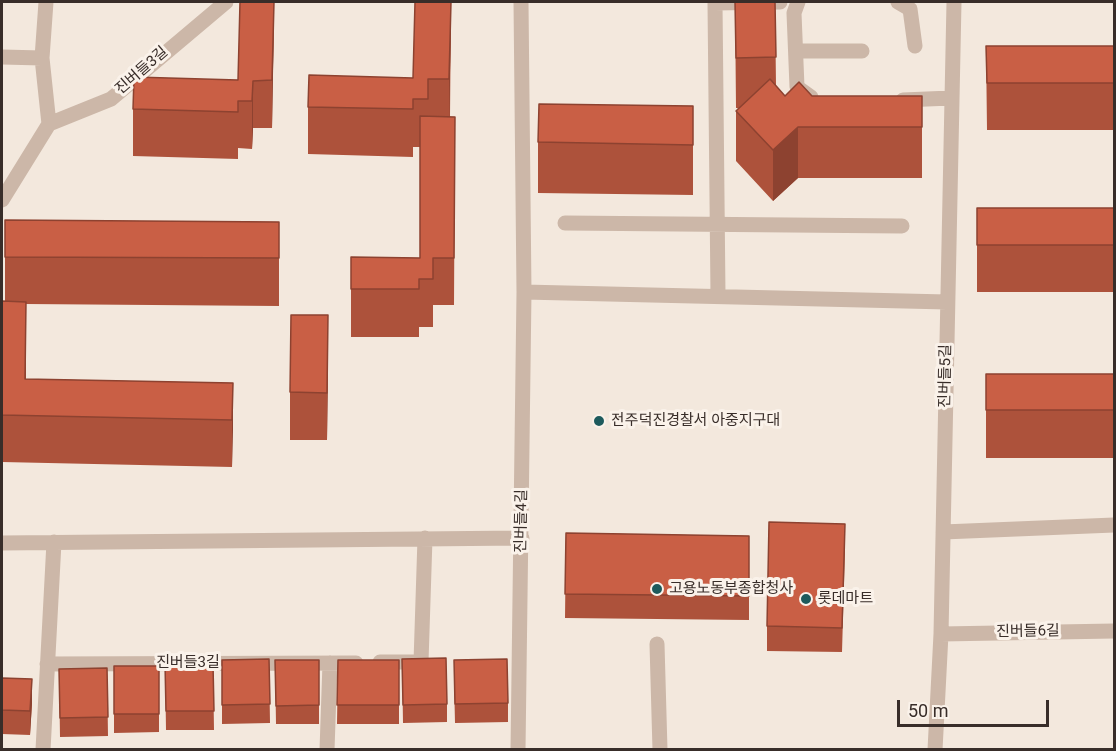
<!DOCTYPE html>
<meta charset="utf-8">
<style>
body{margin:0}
#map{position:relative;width:1116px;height:751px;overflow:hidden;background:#f3e8dd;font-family:Roboto,sans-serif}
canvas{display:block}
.frame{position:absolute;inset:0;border:3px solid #382d29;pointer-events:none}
.scale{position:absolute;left:897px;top:700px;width:152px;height:27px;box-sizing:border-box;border:3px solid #382d29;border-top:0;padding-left:8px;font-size:18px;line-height:21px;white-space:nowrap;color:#382d29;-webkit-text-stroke:4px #faf2ea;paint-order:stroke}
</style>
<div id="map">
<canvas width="1116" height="751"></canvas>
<div class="frame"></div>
<div class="scale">50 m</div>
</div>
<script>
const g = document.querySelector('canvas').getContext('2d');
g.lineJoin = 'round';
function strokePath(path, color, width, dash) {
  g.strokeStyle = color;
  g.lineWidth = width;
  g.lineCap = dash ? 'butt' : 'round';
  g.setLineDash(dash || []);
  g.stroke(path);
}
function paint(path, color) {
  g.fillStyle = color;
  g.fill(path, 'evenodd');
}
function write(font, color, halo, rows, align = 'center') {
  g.font = font + ' Roboto,"Noto Sans KR",sans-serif';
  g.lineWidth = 6;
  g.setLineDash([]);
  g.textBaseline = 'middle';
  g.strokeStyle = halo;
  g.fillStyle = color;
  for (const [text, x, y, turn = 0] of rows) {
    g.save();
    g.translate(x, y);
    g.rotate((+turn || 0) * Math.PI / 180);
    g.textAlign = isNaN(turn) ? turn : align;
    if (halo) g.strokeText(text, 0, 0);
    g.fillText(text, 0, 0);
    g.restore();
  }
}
strokePath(new Path2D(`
 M46,2L42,58L49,124
 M798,2L794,13L797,87L811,97
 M898,2L910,9L915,46
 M796,51H862
 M2,57L42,58
 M903,100L951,98
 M2,200L49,124L111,99L226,2
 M565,223L902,226
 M524,292L947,302
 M718,295L715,3L780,2
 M943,532L1114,525
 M2,543L522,538
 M941,634L1114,631
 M657,644L660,750
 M380,662H421L425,538
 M47,664L356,663
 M43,750L54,542
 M327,750L330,663
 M518,750L524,292L521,2
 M935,750L941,634L954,2`), '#ccb7a8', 15);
paint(new Path2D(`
 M274,2L272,128H253L252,149L238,148V159L133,156V109L238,80Z
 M451,2L450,117H455L454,305H433V327H419V337H351V257L420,258V147H413V157L308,154V107L413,78Z
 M735,2H775L776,86L785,96H922V178H798L773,201L736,161V111L738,108H736Z
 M986,46H1114V130H987Z
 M693,106V195L538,193V142Z
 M977,208H1114V292H977Z
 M5,220L279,222V306L26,304V379L233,383L232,467L2,462V301H5Z
 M328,363L327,440H290V392Z
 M986,374H1114V458H986Z
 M566,533L749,536V620L565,618Z
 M845,548L842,652L767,651V626Z
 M269,659L270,723L222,724V660Z
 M402,659L447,704V722L403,723Z
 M275,660H319V724H276Z
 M338,660H399V724H337Z
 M165,664H213L214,730H166Z
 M114,666H159V732L114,733Z
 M107,668L108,736L60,737L59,669Z
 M2,678L32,703L30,735L2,734Z
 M454,679L508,703V722L455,723Z`), '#ad523b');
paint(new Path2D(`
 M274,2V22L272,128V80Z
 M451,2V21L449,127V79Z
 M253,81V128L252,149V101Z
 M798,127V178L773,201V150Z
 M26,302V349L25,415V379Z
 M328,315V363L327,440V393Z
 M233,383V430L232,467V420Z
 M32,679V703L30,735V711Z`), '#8d4230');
const building = new Path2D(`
 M240,2H274L272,80L253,81L252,101H238V112L133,109L134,77L238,80Z
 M415,2H451L449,79H428V99H413V109L308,107L309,75L413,78Z
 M735,2H775L776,57L736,58Z
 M986,46H1114V83H987Z
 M770,79L785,96L799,82L812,96H922V127H798L773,150L736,111Z
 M539,104L693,106V145L538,142Z
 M420,116L455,117L454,258H433V279H419V289H351V257L420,258Z
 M977,208H1114V245H977Z
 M5,220L279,222V258L5,257Z
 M2,301L26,302L25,379L233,383L232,420L2,415Z
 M291,315H328L327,393L290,392Z
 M986,374H1114V410H986Z
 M769,522L845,524L842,628L767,626Z
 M566,533L749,536V596L565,594Z
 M446,658L447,704L403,705L402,659Z
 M269,659L270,704L222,705V660Z
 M507,659L508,703L455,704L454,660Z
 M275,660H319V705L276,706Z
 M338,660H399V705H337Z
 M165,664H213L214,711H166Z
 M114,666H159V714H114Z
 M107,668L108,717L60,718L59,669Z
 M2,678L32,679L30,711L2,710Z`);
paint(building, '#c95f45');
strokePath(building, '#8d4230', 1.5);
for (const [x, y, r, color] of [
 [599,421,6,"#1d5a5c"],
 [657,589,6,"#1d5a5c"],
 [806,599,6,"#1d5a5c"]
]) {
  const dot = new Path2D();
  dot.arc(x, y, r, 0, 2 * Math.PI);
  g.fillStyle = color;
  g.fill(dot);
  strokePath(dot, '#faf2ea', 2);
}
write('15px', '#382d29', '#faf2ea', [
 ["진버들3길",142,71,-41],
 ["진버들5길",946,376,-89],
 ["진버들4길",522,521,-89],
 ["진버들6길",1028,632,-1],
 ["진버들3길",188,663]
]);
write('15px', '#382d29', '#faf2ea', [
 ["전주덕진경찰서 아중지구대",611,421],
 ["고용노동부종합청사",669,589],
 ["롯데마트",818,599]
], 'left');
</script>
